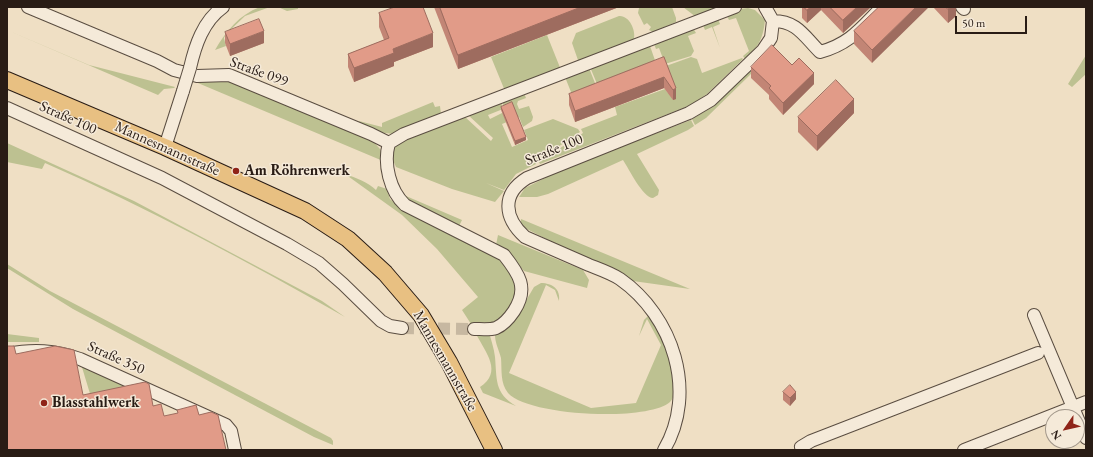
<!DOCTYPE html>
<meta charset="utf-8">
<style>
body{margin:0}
#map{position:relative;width:1093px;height:457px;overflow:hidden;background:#efdfc4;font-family:"EB Garamond",serif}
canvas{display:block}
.frame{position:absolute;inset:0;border:8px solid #291c15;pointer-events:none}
.north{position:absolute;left:1045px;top:409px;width:40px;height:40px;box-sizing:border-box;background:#f5ead9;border:1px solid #a3988b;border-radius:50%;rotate:236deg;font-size:11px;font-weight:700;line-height:16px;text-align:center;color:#291c15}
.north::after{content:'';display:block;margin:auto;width:14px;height:18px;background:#8f2418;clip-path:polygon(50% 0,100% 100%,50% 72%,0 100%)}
.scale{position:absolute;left:955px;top:16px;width:72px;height:18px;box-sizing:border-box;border:2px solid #291c15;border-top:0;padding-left:5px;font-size:12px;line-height:14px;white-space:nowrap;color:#291c15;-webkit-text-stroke:3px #f5ead9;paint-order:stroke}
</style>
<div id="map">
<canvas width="1093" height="457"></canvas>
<div class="frame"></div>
<div class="north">N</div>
<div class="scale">50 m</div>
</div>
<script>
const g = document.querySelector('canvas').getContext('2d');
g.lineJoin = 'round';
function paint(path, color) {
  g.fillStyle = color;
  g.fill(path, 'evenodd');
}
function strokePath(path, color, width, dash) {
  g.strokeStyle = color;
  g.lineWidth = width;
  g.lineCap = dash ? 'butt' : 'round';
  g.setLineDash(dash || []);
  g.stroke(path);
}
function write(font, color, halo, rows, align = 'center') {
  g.font = font + ' "EB Garamond",serif';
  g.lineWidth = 3;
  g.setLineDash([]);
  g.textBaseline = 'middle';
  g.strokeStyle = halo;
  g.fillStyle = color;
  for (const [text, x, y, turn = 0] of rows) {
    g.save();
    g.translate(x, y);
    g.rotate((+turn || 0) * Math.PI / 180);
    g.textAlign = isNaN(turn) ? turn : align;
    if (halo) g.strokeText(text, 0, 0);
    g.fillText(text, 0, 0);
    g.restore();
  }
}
paint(new Path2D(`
 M260,7H270L245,16L226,34L224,38L226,46L215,50C226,31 239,15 260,7Z
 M278,7H298V9L287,11Z
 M641,7H672L676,18V22L653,32L649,30L651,27L647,23L644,25L638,13L639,8Z
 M683,7H722L696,17Z
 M748,8L755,10L765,20C763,39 759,46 745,59L743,56L749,51L736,18L729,20L727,16L740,9Z
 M619,16C629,15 636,30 634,39L579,63L572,43L576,33Z
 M718,19L720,24L713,27L720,48L712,27L705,30L703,25Z
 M693,28L696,33L688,36L694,51L691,56L665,64L659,48L656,49L654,44Z
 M7,30L89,65L175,87L174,88L164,89L158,95Z
 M547,35L561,70L505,91L491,57Z
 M650,46L658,69L600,91L590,67Z
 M1086,55V74L1072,87L1068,84Z
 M691,57L697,59L702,73L742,58L743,59L707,94L691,105L540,164L539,162L583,133L581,129L617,115L615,107L665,89L668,93L666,66Z
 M589,68L599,93L575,102L565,77Z
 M751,69L753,72L706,118L695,125L692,119L714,106Z
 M167,70L230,79L372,140L380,149L383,161Z
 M524,93L526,98L518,101L517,104L519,109L529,106L533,117L532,121L523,127L519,117L502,124L512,147L528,140L524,130L553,119L578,129L580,132L536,162V164L516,174L504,190L486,183L504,191L495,202L452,189L396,167L393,160L392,151L400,141L464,116L491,141L493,138L468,115L501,102L503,109L488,115L490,119L506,111L502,102Z
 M433,102L435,107L440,106L441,114L393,134L378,132L360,123L359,121L382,127V123Z
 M691,120L694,126L688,130L637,154L659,190L658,195L653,198C643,198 629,169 623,160L548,194L537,197H519L525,188L545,178V176Z
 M7,143L134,201L322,301L345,317C248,262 148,208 45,163L42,169L7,162Z
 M345,174C356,178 368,182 376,190L378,186L387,189L390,199L400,207L503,261L514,275L517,294L506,316L493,323L471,324L462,310L478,297L437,249L402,215Z
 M399,193L462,220L459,226L409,202Z
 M521,219L690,289L633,281L611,269L556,244L521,226Z
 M498,235L583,270L589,280L587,288L524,271L510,255L496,245Z
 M7,264L50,291L331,438L333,441V445L314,437L73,309L7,268Z
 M541,283C552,283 561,289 559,301L555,290L546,285L509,373L591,408L636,403L661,345L647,319L639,336L644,320L648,316C651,320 655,323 658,327C665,341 683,391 670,402C647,422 528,416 508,393C500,383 502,370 501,358C499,350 495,343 495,335L517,316L534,287Z
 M489,332C491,340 494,348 495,357C497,379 494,393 516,406L483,393L480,387C503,372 486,353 476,334Z
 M7,334L39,338V342H7Z
 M81,364L134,387L91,397Z`), '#bdc191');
strokePath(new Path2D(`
 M402,328L474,329`), '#c7b8a1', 12, [12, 6]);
const minor = new Path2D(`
 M28,7L157,61L174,70L197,76L229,75L371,134L389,143
 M962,7L964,9
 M773,21C797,21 804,36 820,52C850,44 861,28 882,7
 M190,68C195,46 203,21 223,7
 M7,108L162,178L287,244L319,263L343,284L381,321L390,326L402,328
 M165,147L183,91
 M1034,315L1077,417
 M474,329C481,329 490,330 496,328C503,325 510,317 514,311C529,288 519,274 504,255L405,205C390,191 383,164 389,143L404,134L735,7
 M7,354C33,349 55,350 80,359L226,425L231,431L235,450
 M1077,417L1086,438
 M664,450C698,392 673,316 620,279C611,273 599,269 589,265C568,256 546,246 525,237C504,218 501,194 527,178L689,113L711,100L763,50L771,38L773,21L765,7
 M802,450L801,447L811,441L1038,353
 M964,450L1086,402`);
const major = new Path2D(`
 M7,80L165,147L305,211L348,239L385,273L421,315L449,362L494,450`);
strokePath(minor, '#5a4d41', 14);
strokePath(major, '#291c15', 18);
strokePath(minor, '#f5ead9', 12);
strokePath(major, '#e8c082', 16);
const minorBridge = new Path2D(`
 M183,91L190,68`);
strokePath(minorBridge, '#5a4d41', 14, []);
strokePath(minorBridge, '#f5ead9', 12);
paint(new Path2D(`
 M434,7H619L458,69Z
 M802,7H871L843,33L821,10L807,23L802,18Z
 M879,7L872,63L854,44V31Z
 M933,7H956V16L948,23Z
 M379,13L433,47L394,62V66L354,82L348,67V54L384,40L379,27Z
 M225,32L264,43L230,56L225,43Z
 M664,57L676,99L673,100L664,88L575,122L569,105V94Z
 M792,65L814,84L783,115L769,99V95L751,78V67Z
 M501,107L526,140L515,145L501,110Z
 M854,113L817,151L798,132V117Z
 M783,392L796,399L790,406L783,400Z`), '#c28575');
paint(new Path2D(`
 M581,7H619L458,69V55Z
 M811,7H821V10L807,23V10Z
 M857,7H871L843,33V20Z
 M916,7H929L872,63V50Z
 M951,7H956V16L948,23V9Z
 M264,31V43L230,56V44Z
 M433,33V47L394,62V66L354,82V68L393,49Z
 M814,73V84L783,115V103Z
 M664,77V88L575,122V111Z
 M676,88V99L673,100V90Z
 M854,99V113L817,151V136Z
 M526,137V140L515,145V141Z
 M796,392V399L790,406V398Z`), '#9e6c5f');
const building = new Path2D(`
 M395,7H423L433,33L393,49L394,53L354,68L348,54L389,38L379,13Z
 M440,7H581L458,55Z
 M804,7H811L807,10Z
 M830,7H857L843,20Z
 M879,7H916L872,50L854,31Z
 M946,7H951L948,9Z
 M259,19L264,31L230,44L225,32Z
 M772,45L792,65L799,58L814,73L783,103L769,88L771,86L751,67Z
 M664,57L676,88L673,90L664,77L575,111L569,94Z
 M836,80L854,99L817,136L798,117Z
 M512,102L526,137L515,141L501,107Z
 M7,346H14L16,354L55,346L74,350L83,395L145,382L149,384L153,406L161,404L164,416L178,413L177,410L196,405L199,415L211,412L218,415L226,450H7Z
 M790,385L796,392L790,398L783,392Z`);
paint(building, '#e19b88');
strokePath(building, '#9e6c5f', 1);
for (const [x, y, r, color] of [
 [236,171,4,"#8f2418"],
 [44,403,4,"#8f2418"]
]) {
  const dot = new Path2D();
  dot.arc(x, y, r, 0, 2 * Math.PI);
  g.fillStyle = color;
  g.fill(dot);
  strokePath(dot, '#f5ead9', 1.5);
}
write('15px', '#291c15', '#f5ead9', [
 ["Straße 099",259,72,20],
 ["Straße 100",68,118,24],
 ["Mannesmannstraße",167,149,24],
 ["Straße 100",554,150,-22],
 ["Straße 350",116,358,24],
 ["Mannesmannstraße",445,361,60]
]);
write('bold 15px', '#291c15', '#f5ead9', [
 ["Am Röhrenwerk",244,171],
 ["Blasstahlwerk",52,403]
], 'left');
</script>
